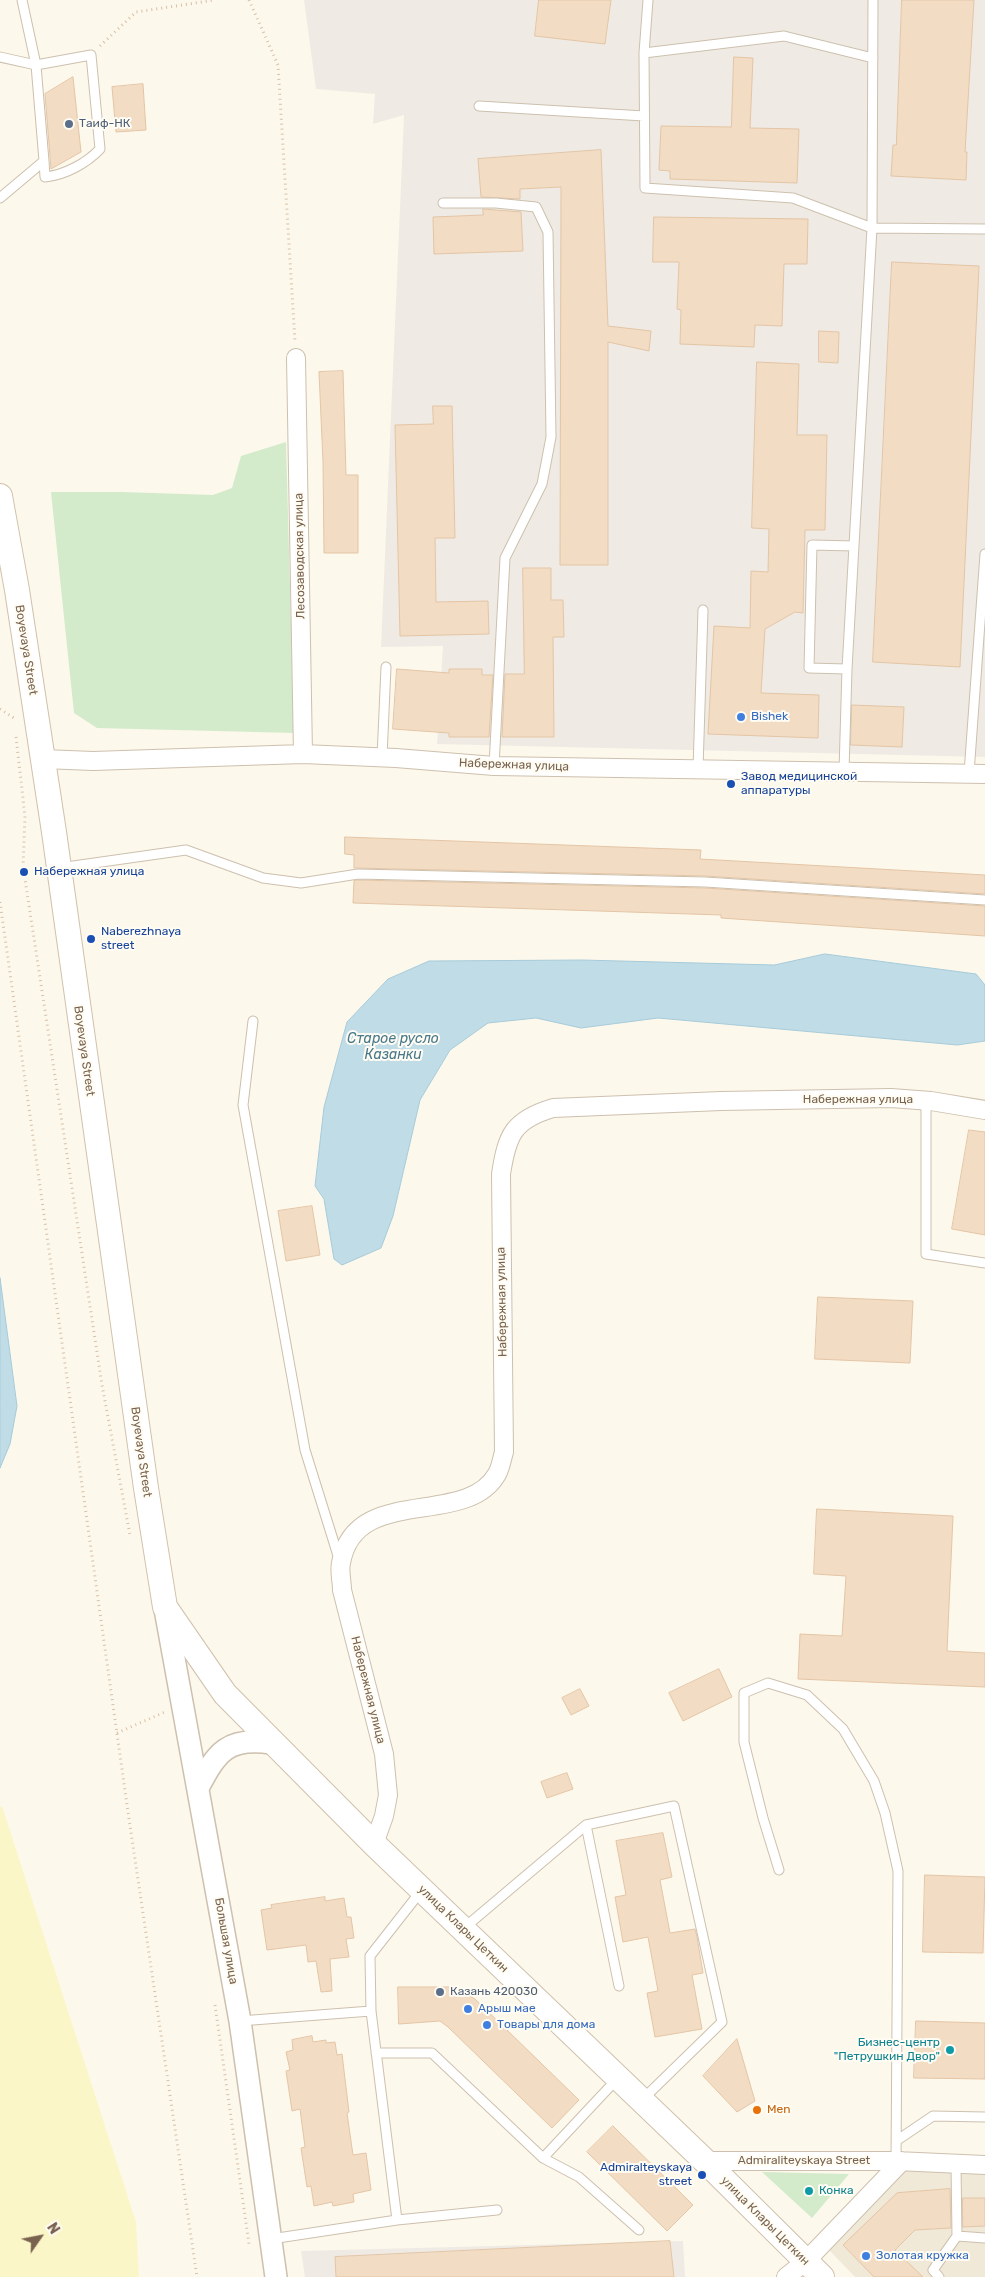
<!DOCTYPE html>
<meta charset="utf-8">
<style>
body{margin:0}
#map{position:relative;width:985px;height:2277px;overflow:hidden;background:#fdf8ec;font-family:Rubik,sans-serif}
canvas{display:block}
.north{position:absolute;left:15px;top:2212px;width:50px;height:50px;-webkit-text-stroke:4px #fffcf3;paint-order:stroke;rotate:57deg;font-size:14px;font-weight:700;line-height:20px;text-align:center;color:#79634e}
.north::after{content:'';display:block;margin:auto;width:18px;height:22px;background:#79634e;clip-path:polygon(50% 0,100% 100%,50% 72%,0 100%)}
</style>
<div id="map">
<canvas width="985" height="2277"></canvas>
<div class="north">N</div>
</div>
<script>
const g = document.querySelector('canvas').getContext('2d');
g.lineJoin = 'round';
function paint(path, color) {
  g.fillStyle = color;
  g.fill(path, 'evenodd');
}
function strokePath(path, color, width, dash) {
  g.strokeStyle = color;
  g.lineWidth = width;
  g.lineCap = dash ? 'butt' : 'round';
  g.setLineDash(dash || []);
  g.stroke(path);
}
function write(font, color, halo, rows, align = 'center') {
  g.font = font + ' Rubik,sans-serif';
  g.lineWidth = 4;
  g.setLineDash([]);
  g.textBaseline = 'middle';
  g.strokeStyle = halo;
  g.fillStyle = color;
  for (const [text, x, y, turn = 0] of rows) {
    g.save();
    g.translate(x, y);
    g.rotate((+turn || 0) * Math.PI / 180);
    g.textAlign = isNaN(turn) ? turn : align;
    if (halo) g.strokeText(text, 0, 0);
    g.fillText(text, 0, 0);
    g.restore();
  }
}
paint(new Path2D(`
 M905,2171L985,2173V2277H855L829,2250Z`), '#f1e9d8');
paint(new Path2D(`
 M304,0H985V757L437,744L443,646L381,647L404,115L373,124L375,94L316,89Z
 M683,2241L685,2277H305L301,2251Z`), '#efebe4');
paint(new Path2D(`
 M286,442L294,733L97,728L74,713L51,492H122L213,495L232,488L241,456Z
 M762,2172L849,2174L812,2218Z`), '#d3ebca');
paint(new Path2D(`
 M2,1806L136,2222L139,2277H0V1807Z`), '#fbf6c8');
const water = new Path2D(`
 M825,954L976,974L985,985V1041L957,1045L658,1018L581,1028L536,1018L488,1023L450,1050L420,1100L393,1216L381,1248L342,1265L334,1259L324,1199L315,1186L324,1107L347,1022L388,979L429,961L582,960L774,965Z
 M0,1278L17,1406L10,1444L0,1468Z`);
paint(water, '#c0dce7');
strokePath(water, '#a6cbd9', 1);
const building = new Path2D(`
 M539,0H611L605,44L535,36Z
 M902,0H974L965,152H967L966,180L891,176L893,145H896Z
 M734,57L753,58L750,128L799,129L797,183L670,179V171L659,170L661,126L731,127Z
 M73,77L81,152L51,169L45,94Z
 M143,84L146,130L116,132L112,87Z
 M601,150L608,326L651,331L649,351L608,342V565H560L561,187L520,189V199L481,197L478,159Z
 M483,209L521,212L523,251L434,254L433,217L483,215Z
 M654,217L808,219L807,264H784L782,326L755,325L754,347L680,344L681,310L677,309L679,262H653Z
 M892,262L979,266L960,667L873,662Z
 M819,331L839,332L838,363L819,362Z
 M757,362L799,364L797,435H827L825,530H805L803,613L795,612L765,629L761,693L819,695L818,738L708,734L714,626L750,628L751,571L768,572L769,529L752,528Z
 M343,371L346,475H358V553H324L323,462L319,372Z
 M433,406H452L455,538H435L436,602L488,601L489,634L400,636L395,425L433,424Z
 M523,568H551V600H563L564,637H553L554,737H502L505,674H524Z
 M397,669L449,673V669H482V675H493L489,737H449V733L393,729Z
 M852,705L904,707L902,747L851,745Z
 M345,837L701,850L700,859L985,875V894L705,876L354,868V855L345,854Z
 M358,880L705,888L985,906V936L721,918V915L353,903L354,881Z
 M969,1130L985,1132V1235L952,1229Z
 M312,1206L320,1255L286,1261L278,1211Z
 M818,1297L913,1301L910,1363L815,1359Z
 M817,1509L953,1516L947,1651L985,1653V1687L798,1679L800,1634L842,1636L846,1576L814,1574Z
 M719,1669L732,1697L683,1721L669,1693Z
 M580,1689L589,1706L571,1715L562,1698Z
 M567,1773L573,1789L547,1798L541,1782Z
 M663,1833L672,1877L660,1880L670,1933L695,1929L697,1937L703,1973L692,1975L702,2029L655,2037L647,1993L658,1991L648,1937L623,1942L615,1897L626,1895L616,1841Z
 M925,1875L985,1877L983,1953L923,1952Z
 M325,1897V1901L344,1898L347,1917H351L354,1938L346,1939L349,1957L330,1959L332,1991L321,1992L316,1961L308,1962L306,1945L267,1950L261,1910L272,1908L271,1905Z
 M398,1987H454L475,1999L579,2100L552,2128L448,2027L440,2021L399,2024Z
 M916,2021L985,2023V2079L914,2078Z
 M312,2036L313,2042L326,2040V2043L335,2042L337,2055L342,2054L349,2112L347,2113L353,2155L366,2153L371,2190L353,2194L354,2202L333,2206L332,2202L314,2206L311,2186L307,2187L301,2148L305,2147L300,2109L292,2111L286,2071L290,2070L286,2052L293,2050L292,2040Z
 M737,2039L755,2101L737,2112L703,2076Z
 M613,2126L693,2205L667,2231L587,2152Z
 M950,2189L951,2228L915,2230L895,2250L923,2277H874L843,2245L897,2193Z
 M963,2198H985V2226L963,2227Z
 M670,2241L674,2277H336L335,2257Z`);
paint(building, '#f2dcc4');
strokePath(building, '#e4c5a5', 1);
const service = new Path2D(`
 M22,0L36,65L91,55L100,149C87,163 65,175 45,177L44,161
 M648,0L644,53L645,188L793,198L872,228L873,0
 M644,53L784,36L873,58
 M0,57L36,65L44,161L0,198
 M479,106L644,116
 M443,203H496L536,207L548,232L551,437L542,484L505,558L494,766
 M847,669L809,668L812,545L854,546
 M382,757L386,667
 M698,769L703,610
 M844,771L847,669L872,228L985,229
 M969,773L985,554
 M59,868L186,850L263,878L301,883L358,874L705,882L985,900
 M253,1021L243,1105L305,1450L340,1562
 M926,1101V1254L985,1263
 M586,1825L619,1986
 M779,1870L763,1818L744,1742V1693L768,1683L807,1695L843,1729L874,1781L885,1813L898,1871L896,2161
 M464,1928L586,1825L674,1806L722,2022L642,2100
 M240,2021L371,2011L370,1956L421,1891
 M376,2053H432L543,2158L617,2079
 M896,2141L933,2116L985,2117
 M543,2158L579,2177L639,2230
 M397,2220L497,2210
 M957,2236L985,2238
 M271,2239L397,2220L371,2011
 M939,2277L933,2270L957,2236L956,2165`);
const minor = new Path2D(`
 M296,358L303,754
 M43,759L93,761L303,754L396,758L494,766L985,774
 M374,1844L384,1816L388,1795L384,1754L342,1590C342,1581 339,1571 341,1563C355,1483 466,1529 497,1474C501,1467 502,1458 504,1452L501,1174C507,1135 513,1120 553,1108L721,1101L891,1098L931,1101L985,1110
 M705,2161H896L985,2165
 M786,2277L806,2261L902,2161`);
const tertiary = new Path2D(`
 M165,1609L240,2021L276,2277
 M198,1788C217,1752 227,1737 271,1743`);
const secondary = new Path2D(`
 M0,496L17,590L54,832L146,1488L165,1607L225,1694L374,1844L705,2161L822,2277`);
strokePath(service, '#cdc0ae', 11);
strokePath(minor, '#cdc0ae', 20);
strokePath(tertiary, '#cdc0ae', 24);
strokePath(secondary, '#d0c1ac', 26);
strokePath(new Path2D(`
 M249,0L278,65L295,342
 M100,46L136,12L215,0
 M0,709L14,718V721
 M16,737L25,816L23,866L102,1385L130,1535
 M0,902L128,1812L197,2277
 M117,1733L165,1712
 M215,2005L249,2244`), '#d8c0a6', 3, [1, 4]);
strokePath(service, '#fff', 9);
strokePath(minor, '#fff', 18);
strokePath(tertiary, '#fff', 21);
strokePath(secondary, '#fff', 24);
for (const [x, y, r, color] of [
 [69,124,5,"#5c6f8a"],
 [741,717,5,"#3f7fe0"],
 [731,784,5,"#1a4fb4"],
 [24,872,5,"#1a4fb4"],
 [91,939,5,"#1a4fb4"],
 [440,1992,5,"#5c6f8a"],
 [468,2009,5,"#3f7fe0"],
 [487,2025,5,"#3f7fe0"],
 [950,2050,5,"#0f9aa8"],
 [757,2110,5,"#e8710a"],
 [702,2175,5,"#1a4fb4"],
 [809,2191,5,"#0f9aa8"],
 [866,2256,5,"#3f7fe0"]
]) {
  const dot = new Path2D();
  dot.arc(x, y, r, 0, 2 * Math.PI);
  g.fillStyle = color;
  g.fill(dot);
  strokePath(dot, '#fffcf3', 2);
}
write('12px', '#4e5e75', '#fffcf3', [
 ["Таиф-НК",79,124],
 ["Казань 420030",450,1992]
], 'left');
write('12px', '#79634e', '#fffcf3', [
 ["Лесозаводская улица",300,556,-91],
 ["Boyevaya Street",26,650,81],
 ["Набережная улица",514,765,2],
 ["Boyevaya Street",84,1051,82],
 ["Набережная улица",858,1100],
 ["Набережная улица",502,1302,-91],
 ["Boyevaya Street",141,1452,82],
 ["Набережная улица",368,1690,76],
 ["улица Клары Цеткин",463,1929,44],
 ["Большая улица",226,1941,80],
 ["Admiraliteyskaya Street",804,2161],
 ["улица Клары Цеткин",765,2221,45]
]);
write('12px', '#366cbe', '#fffcf3', [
 ["Bishek",751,717],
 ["Арыш мае",478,2009],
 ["Товары для дома",497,2025],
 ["Золотая кружка",876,2256]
], 'left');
write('12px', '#164399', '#fffcf3', [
 ["Завод медицинской",741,777],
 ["аппаратуры",741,791],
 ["Набережная улица",34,872],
 ["Naberezhnaya",101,932],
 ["street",101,946],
 ["Admiralteyskaya",692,2168,"right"],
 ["street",692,2182,"right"]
], 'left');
write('12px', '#0d838f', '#fffcf3', [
 ["Бизнес-центр",940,2043],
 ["\"Петрушкин Двор\"",940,2057],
 ["Конка",819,2191,"left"]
], 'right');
write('12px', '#c56008', '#fffcf3', [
 ["Men",767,2110]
], 'left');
write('italic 14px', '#47788b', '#fffcf3', [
 ["Старое русло",393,1039],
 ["Казанки",393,1055]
]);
</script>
